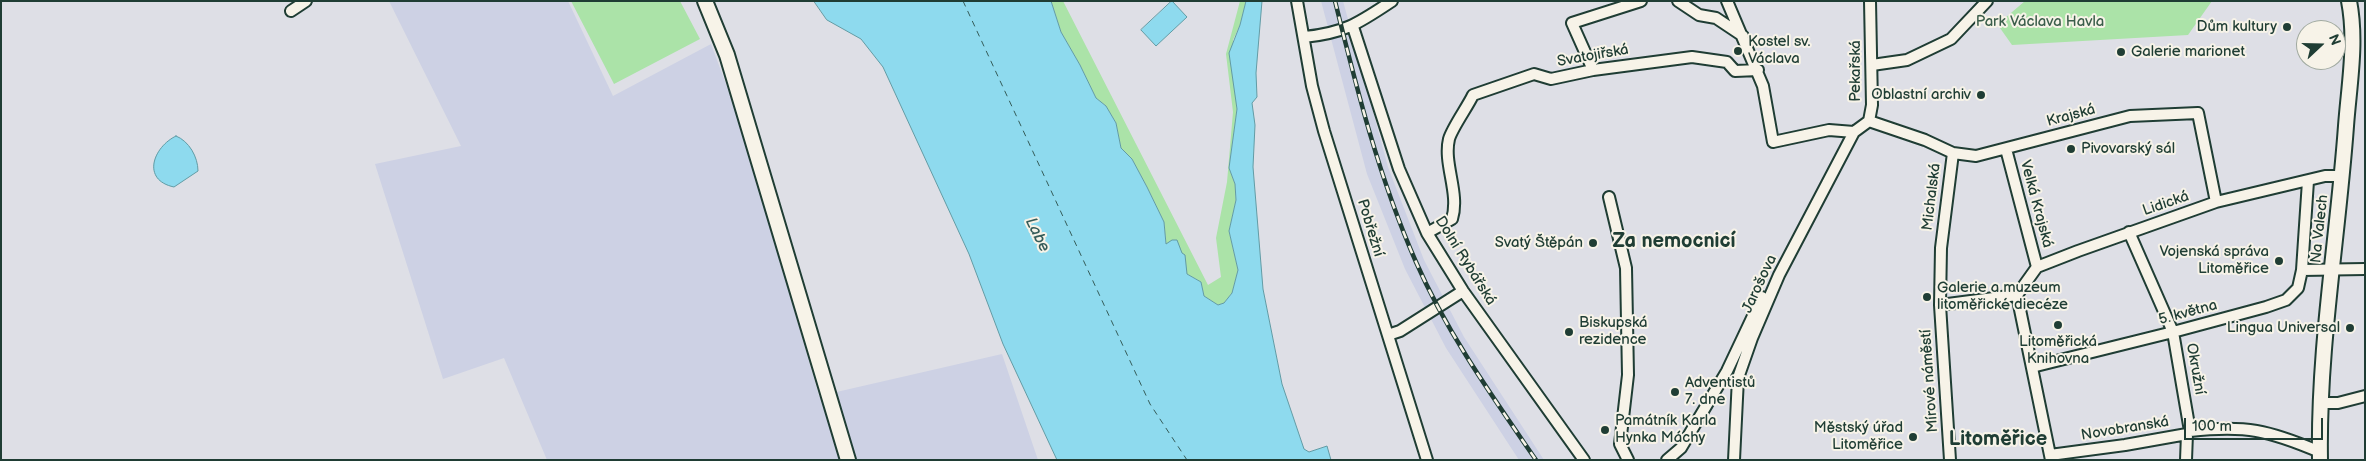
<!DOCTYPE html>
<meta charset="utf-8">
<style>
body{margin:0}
#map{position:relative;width:2366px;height:461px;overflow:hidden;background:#dedfe6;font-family:"Balsamiq Sans",sans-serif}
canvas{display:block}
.frame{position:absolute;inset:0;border:2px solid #1f3d34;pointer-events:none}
.north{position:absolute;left:2296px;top:20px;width:50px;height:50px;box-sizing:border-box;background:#f7f3e8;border:1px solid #a1aaa0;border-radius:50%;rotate:69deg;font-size:14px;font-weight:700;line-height:20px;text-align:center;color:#1f3d34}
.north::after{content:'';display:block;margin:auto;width:18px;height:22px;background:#1f3d34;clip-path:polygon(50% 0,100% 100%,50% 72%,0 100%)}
.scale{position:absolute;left:2184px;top:418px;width:139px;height:22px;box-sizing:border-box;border:2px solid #1f3d34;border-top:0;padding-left:6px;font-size:15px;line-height:18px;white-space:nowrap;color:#1f3d34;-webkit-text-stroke:4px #f7f3e8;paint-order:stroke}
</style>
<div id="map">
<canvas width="2366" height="461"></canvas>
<div class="frame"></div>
<div class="north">N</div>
<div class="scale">100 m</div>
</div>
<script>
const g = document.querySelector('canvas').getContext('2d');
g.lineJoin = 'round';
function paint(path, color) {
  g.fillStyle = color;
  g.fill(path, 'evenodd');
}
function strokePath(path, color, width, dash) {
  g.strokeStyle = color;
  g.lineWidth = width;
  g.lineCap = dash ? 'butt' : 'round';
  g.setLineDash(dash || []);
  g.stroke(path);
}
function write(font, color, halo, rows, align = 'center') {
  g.font = font + ' "Balsamiq Sans",sans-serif';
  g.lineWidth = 4;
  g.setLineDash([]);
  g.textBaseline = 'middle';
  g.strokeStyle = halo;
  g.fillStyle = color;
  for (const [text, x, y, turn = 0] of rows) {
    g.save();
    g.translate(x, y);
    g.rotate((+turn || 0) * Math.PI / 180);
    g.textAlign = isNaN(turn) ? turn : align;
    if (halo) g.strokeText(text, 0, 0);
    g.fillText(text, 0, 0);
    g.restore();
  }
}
paint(new Path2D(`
 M389,1H568L613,96L711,44L739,119L819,396L1002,354L1038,460H547L504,358L443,379L375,164L461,146Z
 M1321,1H1343L1388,167L1424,260L1464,337L1544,460H1519L1446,348L1405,269L1367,174Z`), '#cdd1e4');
paint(new Path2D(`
 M571,1H680L700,39L614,84Z
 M1051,1H1063L1208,285L1221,277L1216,238L1227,182L1233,112L1226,54L1240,1H1246L1240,25L1233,40L1237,109L1229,168L1235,184L1236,200L1229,231L1238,270L1232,293L1224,303L1218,305L1204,296L1201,282L1187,274L1182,253L1166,244L1164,222L1147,187L1132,159L1121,148L1116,123L1106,106L1096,98L1080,65L1061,32Z
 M2025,1H2212L2188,35L2012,45L2000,28L2005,18Z`), '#abe3a8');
const water = new Path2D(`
 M814,1H1051L1061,32L1080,65L1096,98L1106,106L1116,123L1121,148L1132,159L1147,187L1164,222L1166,244L1172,240H1177L1182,253L1185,255L1187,274L1201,282L1204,296L1218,305L1224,303L1232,293L1238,270L1229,231L1236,200L1235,184L1229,168L1237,109L1229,53L1240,25L1246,1H1262L1256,73L1257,97L1252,103L1255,125L1253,167L1263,289L1282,384L1304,449L1309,452L1327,446L1331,460H1057L1003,344L969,254L883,67L861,39L827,20Z
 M1172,1L1187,17L1156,46L1141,30Z
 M176,136C189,141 198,157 198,171L174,187C141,180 153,147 176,136Z`);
paint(water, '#8edaee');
strokePath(water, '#629ba4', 1);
strokePath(new Path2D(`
 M963,1L1150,404L1187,460`), '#355c59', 1, [6, 5]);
const street = new Path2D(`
 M1297,1L1312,86L1324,131L1427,460
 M1678,1L1699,15L1716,18L1743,36
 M1727,1L1763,86L1773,142L1829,130L1854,132
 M291,11L306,1
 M1353,27L1399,169L1427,233L1463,291L1584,460
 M1304,37C1345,33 1359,23 1392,1
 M1872,65L1907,60L1951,39L1987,1
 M1593,70L1572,23L1641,1
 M1869,121L1925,140L1953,153L1976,156L2130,116L2198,113L2216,202
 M2006,149L2037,267
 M1609,197L1626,268L1628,375L1620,444L1628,460
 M2129,232L2173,332L2190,431
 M1427,233L1452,219C1460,193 1443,164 1449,139C1452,128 1468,106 1473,95L1534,74L1551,79L1593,70L1692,57L1727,62L1735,71L1758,70
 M2302,270L2365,269
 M2017,295L2037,267L2078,251L2216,202L2325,176H2342
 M2017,295L2051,460
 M1940,305L2017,295
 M1388,335L1400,331L1463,291
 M2032,367L2173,332L2266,307L2286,300L2298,288L2302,270L2308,181
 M2322,403H2338L2365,396
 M2050,455L2125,445L2187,434L2190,431C2246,425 2268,430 2320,452
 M1667,460L1681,448L1727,371L1762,297
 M1734,460L1738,378L1752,338L1779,275L1854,132L1869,121L1872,105L1870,1
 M1950,460L1940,305L1941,248L1953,153
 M2186,460L2187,434`);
const secondary = new Path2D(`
 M705,1L727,55L848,460
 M2320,460C2318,348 2338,237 2346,126C2349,85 2357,42 2349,1`);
strokePath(street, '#1f3d34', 14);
strokePath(secondary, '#1f3d34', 18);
strokePath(street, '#f7f3e8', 10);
strokePath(secondary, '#f7f3e8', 14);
const rail = new Path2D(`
 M1335,1C1357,90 1379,178 1416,262C1447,333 1492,396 1536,460`);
strokePath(rail, '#1f3d34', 4.5);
strokePath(rail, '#f7f3e8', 2.5, [8]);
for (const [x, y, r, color] of [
 [2287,27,5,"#1f3d34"],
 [1738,51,5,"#1f3d34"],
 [2121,52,5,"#1f3d34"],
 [1981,95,5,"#1f3d34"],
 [2071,149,5,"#1f3d34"],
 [1593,243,5,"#1f3d34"],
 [2279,261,5,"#1f3d34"],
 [1927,297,5,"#1f3d34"],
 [2058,325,5,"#1f3d34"],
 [2350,328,5,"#1f3d34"],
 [1569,332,5,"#1f3d34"],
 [1675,392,5,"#1f3d34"],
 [1605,430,5,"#1f3d34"],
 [1913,437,5,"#1f3d34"]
]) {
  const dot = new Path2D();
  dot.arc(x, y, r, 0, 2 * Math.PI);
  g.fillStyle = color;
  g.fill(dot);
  strokePath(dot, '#f7f3e8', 2);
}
write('15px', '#3b5e4b', '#f7f3e8', [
 ["Park Václava Havla",2040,22]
]);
write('15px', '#1f3d34', '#f7f3e8', [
 ["Dům kultury",2277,27,"right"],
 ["Kostel sv.",1748,42],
 ["Václava",1748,59],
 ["Galerie marionet",2131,52],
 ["Oblastní archiv",1971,95,"right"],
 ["Pivovarský sál",2081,149],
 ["Svatý Štěpán",1583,243,"right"],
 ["Vojenská správa",2269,252,"right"],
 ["Litoměřice",2269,269,"right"],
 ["Galerie a muzeum",1937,288],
 ["litoměřické diecéze",1937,305],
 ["Biskupská",1579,323],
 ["rezidence",1579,340],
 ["Lingua Universal",2340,328,"right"],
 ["Litoměřická",2058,342,"center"],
 ["Knihovna",2058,359,"center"],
 ["Adventistů",1685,383],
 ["7. dne",1685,400],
 ["Památník Karla",1615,421],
 ["Hynka Máchy",1615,438],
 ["Městský úřad",1903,428,"right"],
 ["Litoměřice",1903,445,"right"]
], 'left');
write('15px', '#1f3d34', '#f7f3e8', [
 ["Svatojiřská",1593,56,-10],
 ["Pekařská",1856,71,-90],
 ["Krajská",2071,116,-15],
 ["Michalská",1932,197,-83],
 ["Velká Krajská",2036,204,75],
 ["Lidická",2166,204,-19],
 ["Pobřežní",1370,228,73],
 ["Na Valech",2320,229,-84],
 ["Dolní Rybářská",1465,261,58],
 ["Jarošova",1760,284,-65],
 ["5. května",2188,313,-15],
 ["Okružní",2195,369,80],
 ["Mírové náměstí",1930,381,-94],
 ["Novobranská",2125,429,-9]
]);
write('italic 16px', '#355c59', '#f7f3e8', [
 ["Labe",1037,235,64]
]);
write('bold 20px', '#1f3d34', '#f7f3e8', [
 ["Za nemocnicí",1674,242],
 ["Litoměřice",1998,440]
]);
</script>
